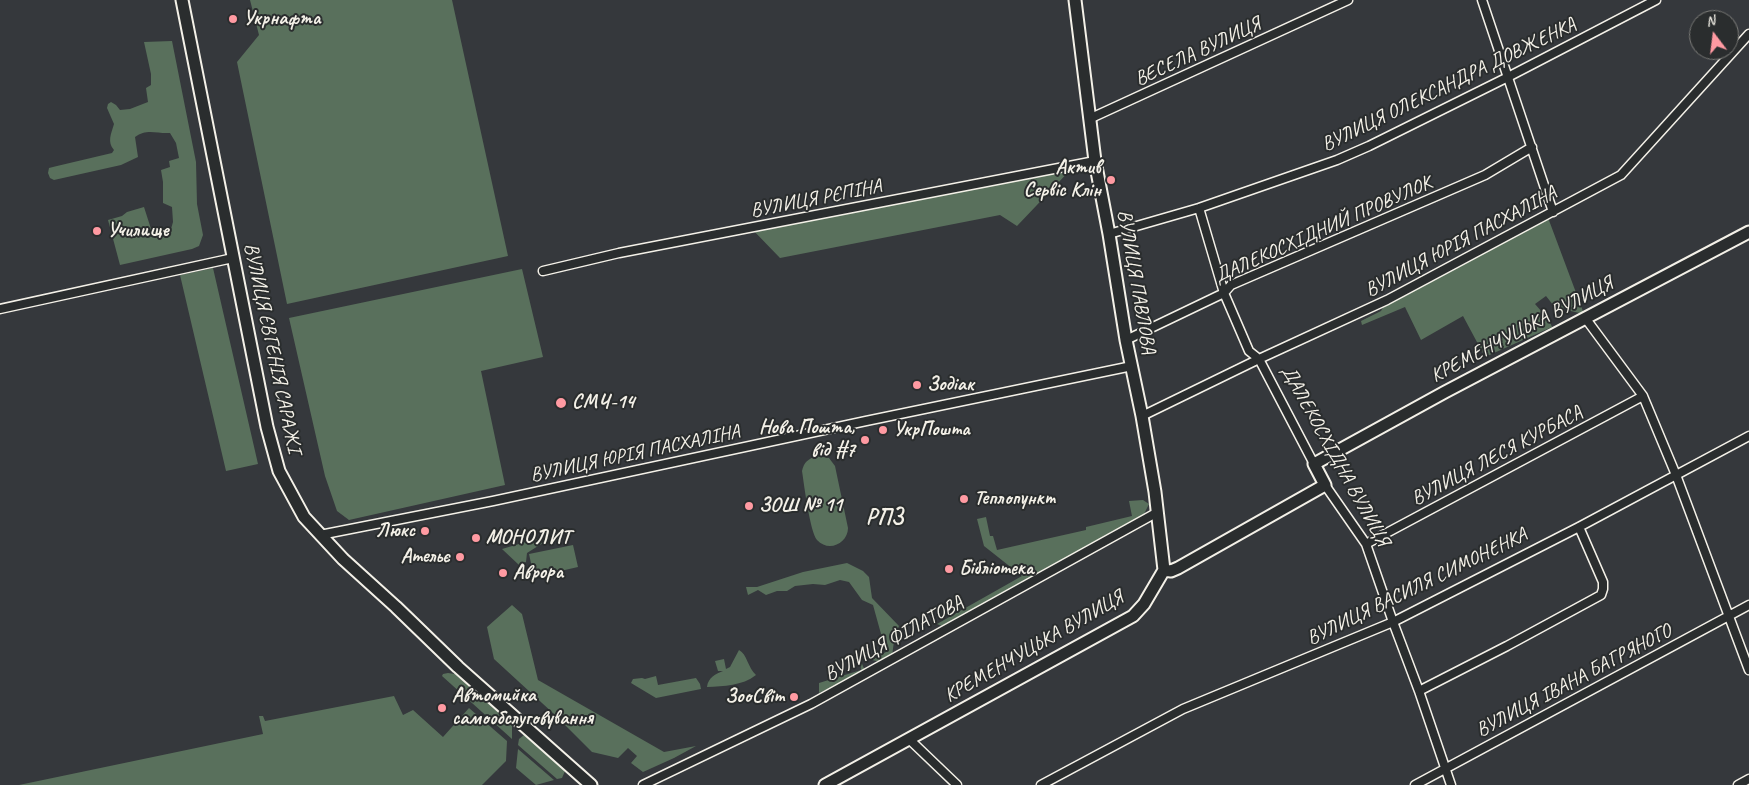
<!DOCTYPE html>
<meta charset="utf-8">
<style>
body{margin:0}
#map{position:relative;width:1749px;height:785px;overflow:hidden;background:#35383c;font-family:Caveat,sans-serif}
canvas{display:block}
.north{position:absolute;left:1689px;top:10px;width:50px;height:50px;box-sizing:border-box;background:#2a2d2e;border:1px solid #7b7b78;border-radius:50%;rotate:345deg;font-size:14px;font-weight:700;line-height:20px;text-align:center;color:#f4f1e8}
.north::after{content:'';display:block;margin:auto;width:18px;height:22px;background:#ff9aa2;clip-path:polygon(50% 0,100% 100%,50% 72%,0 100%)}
</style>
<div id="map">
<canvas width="1749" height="785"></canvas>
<div class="north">N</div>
</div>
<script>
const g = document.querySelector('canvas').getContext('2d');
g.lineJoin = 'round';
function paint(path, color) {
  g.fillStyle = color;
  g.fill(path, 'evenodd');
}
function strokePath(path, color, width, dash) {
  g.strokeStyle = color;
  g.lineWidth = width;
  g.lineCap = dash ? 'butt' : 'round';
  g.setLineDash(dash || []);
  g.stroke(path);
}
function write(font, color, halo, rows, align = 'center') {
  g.font = font + ' Caveat,sans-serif';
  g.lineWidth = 4;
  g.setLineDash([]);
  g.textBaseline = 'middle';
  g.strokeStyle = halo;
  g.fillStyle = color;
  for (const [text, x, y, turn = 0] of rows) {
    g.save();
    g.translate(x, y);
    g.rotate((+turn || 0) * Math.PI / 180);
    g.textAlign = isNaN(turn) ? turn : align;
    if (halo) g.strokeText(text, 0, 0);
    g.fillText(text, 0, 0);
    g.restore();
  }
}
paint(new Path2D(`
 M250,0H452L508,256L287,304L237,62L259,35Z
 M172,41L196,162L197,204L203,235L199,246L192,249L120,265L108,220L122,216L127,212L144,207L152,232L171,229L173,222L172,207L163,203V182L161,170L170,167L169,161L179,158L176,143L170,133C157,134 147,128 135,137L138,157L121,165L54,180L50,178L48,173L49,168L57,166L112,153L114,150C107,142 111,134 114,124L107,108L108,104L111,102L116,105L120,110L130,109L148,102L146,88L151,85V74L144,42Z
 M1075,165L1017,226L1000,215L780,258L751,228Z
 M1547,215L1584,314L1566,310L1565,308L1558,311L1546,296L1535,304L1549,320L1552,327L1485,357L1463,316L1421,340L1405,307L1362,325L1361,321L1381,311L1387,300Z
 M213,268L258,464L226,471L180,275Z
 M522,269L543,357L481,371L505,485L349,520L337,511L325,476L289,318Z
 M817,456L829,458L835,466L848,528C848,543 829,553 817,540C810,532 804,484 802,471C804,462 808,459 817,456Z
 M1143,500L1149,504L1143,516L944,627L937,624L1022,576L984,546L977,519L986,517L990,536H993L997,550L1086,530V527L1132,516L1129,501Z
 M536,539L546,541L527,553L526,562L519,565L502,549Z
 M573,545L578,567L534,577L529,554Z
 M847,563L863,571L869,577L872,598L899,626L895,634L892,656L881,662L872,660L886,652L873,605L862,600L849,582L840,580L825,585L813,584L795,586L787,591H777L766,595L758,590L748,595L746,587H757L803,572Z
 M512,605L522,614L538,680L664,752L696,746L674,758L643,772L631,763L637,756L628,748L618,758L592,752L554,714L494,659L487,627Z
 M739,650C747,654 748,668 756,675C742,686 724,686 707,687C708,678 715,674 723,671H718L715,661L724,659L726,669L730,667Z
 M860,659L865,671L819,693V683L861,670Z
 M448,673L455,674L512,724V739L442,676L443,674Z
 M656,676L658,685L696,678L700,684L701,689L656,698L631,683L633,679L642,678L645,679Z
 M394,696L403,715L413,710L443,737L469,708L507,741L506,761L482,785H19L263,734L259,716H263L265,721Z
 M524,735L565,771L562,778L557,779L518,745L519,739Z
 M518,749L554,780L536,785L516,768Z`), '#59705c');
const street = new Path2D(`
 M1482,0L1553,212
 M1089,119L1348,0
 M1199,208L1224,293L1249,351L1259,359L1314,464
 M1109,234L1199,208L1337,160L1369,146L1508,77L1656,0
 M543,271L619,253L1095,161
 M0,309L233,258
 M1586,319L1643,396L1676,475L1749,670
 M1126,340L1224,293L1231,285L1485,175L1532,147
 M1142,416L1259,359L1387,300L1621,175L1749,34
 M1325,485L1366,544L1393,622L1419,691L1451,785
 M320,535L493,501L866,421L1132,366
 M1366,544L1643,396
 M1419,691L1507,646L1601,595L1603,589V582L1579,527
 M910,740L957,785
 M643,785L811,704L1156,513
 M1041,785L1183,709L1393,622L1579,527L1749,436
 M1415,785L1749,605
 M1738,785L1749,779`);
const secondary = new Path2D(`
 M182,0L267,427L279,471L304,517L343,559L396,607L458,667L591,785
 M1075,0L1095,161L1109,234L1126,340L1142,416L1155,492L1164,570
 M825,785L1133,616L1144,604L1164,570L1171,571L1178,568L1325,485L1314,464L1445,392L1749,232`);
strokePath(street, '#f4f1e8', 11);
strokePath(secondary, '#f4f1e8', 15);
strokePath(street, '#2a2d2e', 8);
strokePath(secondary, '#2a2d2e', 11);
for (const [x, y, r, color] of [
 [233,19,5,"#ff9aa2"],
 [1111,180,5,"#ff9aa2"],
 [97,231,5,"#ff9aa2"],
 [917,385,5,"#ff9aa2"],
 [561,403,6,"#ff9aa2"],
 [883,430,5,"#ff9aa2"],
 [865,440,5,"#ff9aa2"],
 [964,499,5,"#ff9aa2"],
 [749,506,5,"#ff9aa2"],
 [425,531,5,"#ff9aa2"],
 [476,538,5,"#ff9aa2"],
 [460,557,5,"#ff9aa2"],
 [949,569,5,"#ff9aa2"],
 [503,573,5,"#ff9aa2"],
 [794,697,5,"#ff9aa2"],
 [442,708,5,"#ff9aa2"]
]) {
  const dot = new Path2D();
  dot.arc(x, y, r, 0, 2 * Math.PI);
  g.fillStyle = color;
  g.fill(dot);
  strokePath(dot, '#2a2d2e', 2);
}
write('bold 20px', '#f4f1e8', '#2a2d2e', [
 ["Укрнафта",243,19],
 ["Актив",1101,168,"right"],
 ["Сервiс Клiн",1101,191,"right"],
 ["Училище",107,231],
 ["Зодіак",927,385],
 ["СМЧ-14",572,403],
 ["Нова Пошта,",855,428,"right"],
 ["від #7",855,451,"right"],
 ["УкрПошта",893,430],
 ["Теплопункт",974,499],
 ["ЗОШ № 11",759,506],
 ["Люкс",415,531,"right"],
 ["МОНОЛИТ",486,538],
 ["Ательє",450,557,"right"],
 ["Бібліотека",959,569],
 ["Аврора",513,573],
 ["Автомийка",452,696],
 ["самообслуговування",452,719],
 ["ЗооСвiт",784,697,"right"]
], 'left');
write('20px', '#f4f1e8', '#2a2d2e', [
 ["ВЕСЕЛА ВУЛИЦЯ",1198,52,-25],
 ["ВУЛИЦЯ ОЛЕКСАНДРА ДОВЖЕНКА",1449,85,-26],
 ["ВУЛИЦЯ РЄПІНА",816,199,-11],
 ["ДАЛЕКОСХІДНИЙ ПРОВУЛОК",1323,230,-24],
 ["ВУЛИЦЯ ЮРІЯ ПАСХАЛІНА",1461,242,-28],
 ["ВУЛИЦЯ ПАВЛОВА",1136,282,80],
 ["КРЕМЕНЧУЦЬКА ВУЛИЦЯ",1522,330,-28],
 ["ВУЛИЦЯ ЄВГЕНІЯ САРАЖІ",272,348,78],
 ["ВУЛИЦЯ ЮРІЯ ПАСХАЛІНА",635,454,-12],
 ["ДАЛЕКОСХІДНА ВУЛИЦЯ",1335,456,61],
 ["ВУЛИЦЯ ЛЕСЯ КУРБАСА",1497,456,-28],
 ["ВУЛИЦЯ ВАСИЛЯ СИМОНЕНКА",1417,587,-26],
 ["ВУЛИЦЯ ФІЛАТОВА",894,639,-29],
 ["КРЕМЕНЧУЦЬКА ВУЛИЦЯ",1034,647,-30],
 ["ВУЛИЦЯ ІВАНА БАГРЯНОГО",1574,681,-28]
]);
write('bold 22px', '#f4f1e8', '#2a2d2e', [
 ["РПЗ",885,518]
]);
</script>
